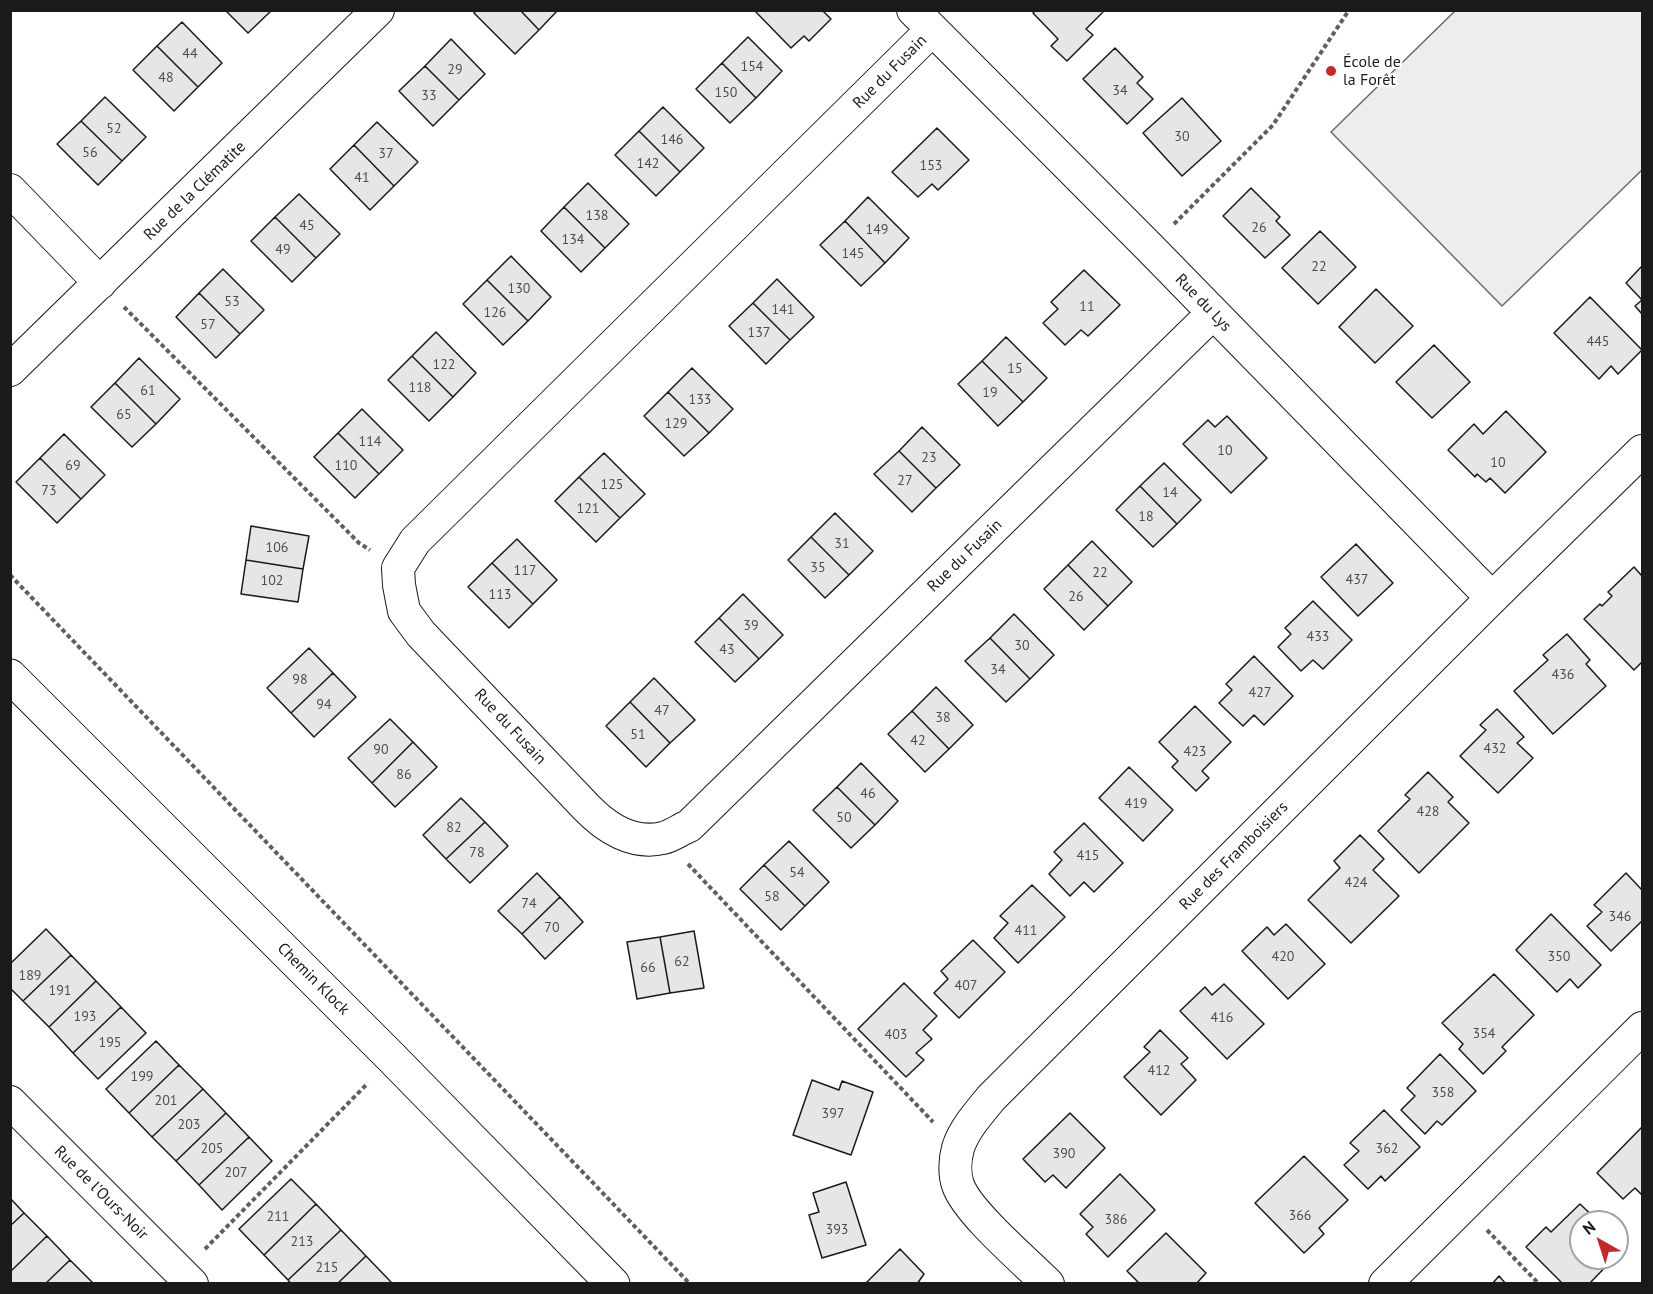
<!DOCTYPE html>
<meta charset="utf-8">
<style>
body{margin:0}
#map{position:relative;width:1653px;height:1294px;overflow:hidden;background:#fff;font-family:"PT Sans",sans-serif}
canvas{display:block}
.frame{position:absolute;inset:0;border:12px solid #1a1a1a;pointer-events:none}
.north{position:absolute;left:1569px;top:1210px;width:60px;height:60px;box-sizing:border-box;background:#fff;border:2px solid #a3a3a3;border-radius:50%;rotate:321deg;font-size:16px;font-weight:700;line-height:24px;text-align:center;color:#1a1a1a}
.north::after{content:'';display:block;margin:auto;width:21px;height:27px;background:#c62828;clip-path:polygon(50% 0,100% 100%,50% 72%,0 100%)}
</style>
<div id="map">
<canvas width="1653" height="1294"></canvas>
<div class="frame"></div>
<div class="north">N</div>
</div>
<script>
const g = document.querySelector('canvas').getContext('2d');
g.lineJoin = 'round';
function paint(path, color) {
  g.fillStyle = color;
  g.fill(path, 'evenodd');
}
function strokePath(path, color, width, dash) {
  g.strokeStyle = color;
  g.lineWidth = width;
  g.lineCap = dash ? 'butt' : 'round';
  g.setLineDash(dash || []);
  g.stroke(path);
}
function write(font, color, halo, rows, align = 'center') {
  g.font = font + ' "PT Sans",sans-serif';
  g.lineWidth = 4.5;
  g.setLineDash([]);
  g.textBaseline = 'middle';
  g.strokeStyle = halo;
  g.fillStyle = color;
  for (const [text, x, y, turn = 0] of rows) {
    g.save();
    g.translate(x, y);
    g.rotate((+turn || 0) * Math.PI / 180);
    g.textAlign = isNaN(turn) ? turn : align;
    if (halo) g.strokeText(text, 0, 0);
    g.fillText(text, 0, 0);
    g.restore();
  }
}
const green = new Path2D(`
 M1455,11H1642V170L1502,306L1331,132Z`);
paint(green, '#ededed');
strokePath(green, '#6a6a6a', 1.5);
const building = new Path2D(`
 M225,10H272L248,33Z
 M476,10H520L539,30L515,54L474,13Z
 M520,10H558L539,30Z
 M754,10H822L831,19L809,41L804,36L791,48Z
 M1036,10H1101L1103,12L1086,29L1093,35L1067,61L1051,46L1058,39L1033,13Z
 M182,22L222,63L198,87L157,46Z
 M748,37L782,71L756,98L722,63Z
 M451,39L485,74L459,100L425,66Z
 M157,46L198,87L174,111L133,70Z
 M1115,48L1143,77L1137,83L1153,99L1127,124L1083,79Z
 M722,63L756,98L730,123L696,89Z
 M425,66L459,100L433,126L399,91Z
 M105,97L146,137L122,161L81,121Z
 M1182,98L1221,141L1182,176L1143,133Z
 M663,107L704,148L680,172L639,131Z
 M81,121L122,161L98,185L57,144Z
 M377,122L418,162L394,186L354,145Z
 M937,128L969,160L938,190L932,184L918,197L892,172Z
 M639,131L680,172L656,196L615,155Z
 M354,145L394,186L370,210L330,169Z
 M588,183L629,224L605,248L564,207Z
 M1251,188L1280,217L1276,221L1290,235L1265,258L1223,216Z
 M299,194L340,234L316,258L275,217Z
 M868,197L909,238L885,263L845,221Z
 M564,207L605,248L581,272L541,231Z
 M275,217L316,258L292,282L251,241Z
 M845,221L885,263L861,286L820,245Z
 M1320,231L1356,267L1318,304L1282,268Z
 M511,256L551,297L528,321L487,280Z
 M1642,266V314L1635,306L1642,300L1626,283Z
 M223,269L264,310L240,334L199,293Z
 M1084,270L1120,305L1088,336L1081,330L1065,345L1043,323L1058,309L1051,302Z
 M777,279L814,317L790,340L753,303Z
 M487,280L528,321L503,345L463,304Z
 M1376,289L1413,326L1375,363L1339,327Z
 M199,293L240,334L216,358L176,317Z
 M1590,297L1642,350L1618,374L1611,366L1599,379L1554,333Z
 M753,303L790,340L766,364L729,326Z
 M436,332L476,373L453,397L412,356Z
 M1006,337L1047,378L1023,402L982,361Z
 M1434,345L1470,382L1432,418L1396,382Z
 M412,356L453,397L429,421L388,380Z
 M139,358L180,399L156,424L115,383Z
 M982,361L1023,402L998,426L958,384Z
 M692,368L733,409L709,433L668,392Z
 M115,383L156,424L132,447L91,407Z
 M668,392L709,433L684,456L644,416Z
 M362,409L403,450L379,474L338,433Z
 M1506,411L1546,452L1505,493L1490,478L1486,482L1477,474L1475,477L1448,450L1474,424L1483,434Z
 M1227,416L1267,458L1231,493L1183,444L1208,420L1215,427Z
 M922,427L960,465L936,488L899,451Z
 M338,433L379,474L355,498L314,457Z
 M64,434L105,475L81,499L40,458Z
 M899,451L936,488L912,512L874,474Z
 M604,453L645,494L620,518L579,477Z
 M40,458L81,499L57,523L16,482Z
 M1164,463L1201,500L1177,524L1140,486Z
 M579,477L620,518L596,542L555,501Z
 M1140,486L1177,524L1153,547L1116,510Z
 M835,513L873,551L849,575L811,537Z
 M251,526L309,536L303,569L246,560Z
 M811,537L849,575L825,598L788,560Z
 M517,539L557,580L533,604L492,563Z
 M1092,541L1132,582L1108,606L1068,565Z
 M1356,544L1393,583L1358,616L1321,577Z
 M246,560L303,569L298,602L241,594Z
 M492,563L533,604L509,628L468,587Z
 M1068,565L1108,606L1084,630L1044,589Z
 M1634,567L1642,576V662L1634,670L1584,619L1600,604L1602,606L1612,596L1608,592Z
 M743,594L783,635L759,659L719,618Z
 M1313,601L1352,640L1323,669L1313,660L1301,671L1278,647L1291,634L1285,628Z
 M1014,614L1054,655L1030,679L990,638Z
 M719,618L759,659L735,682L695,642Z
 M1567,634L1590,660L1586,664L1606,686L1553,734L1514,691L1548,660L1543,655Z
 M990,638L1030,679L1006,702L965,661Z
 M309,648L333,673L291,713L267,688Z
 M1254,656L1293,696L1264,725L1254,715L1243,726L1219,703L1232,690L1226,684Z
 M333,673L356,697L314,737L291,713Z
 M654,678L695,720L670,743L630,702Z
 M936,687L973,725L949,749L912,711Z
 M630,702L670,743L646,767L606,726Z
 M1195,706L1231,742L1202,771L1209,778L1196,791L1172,767L1178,761L1159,742Z
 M1497,709L1524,737L1517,743L1533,758L1498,793L1460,756L1486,730L1480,725Z
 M912,711L949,749L925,772L888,734Z
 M390,719L413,742L372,783L348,758Z
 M413,742L437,767L395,807L372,783Z
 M861,763L898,801L875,825L837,787Z
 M1129,767L1173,810L1143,841L1099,798Z
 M1428,772L1453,797L1448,802L1469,823L1419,873L1378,831L1410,799L1405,795Z
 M837,787L875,825L851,848L813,810Z
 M461,798L485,822L446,859L423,835Z
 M485,822L508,846L470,883L446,859Z
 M1084,823L1123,863L1094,892L1084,882L1070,896L1049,874L1062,860L1054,852Z
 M1360,835L1384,859L1373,870L1399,896L1351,943L1308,900L1340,868L1334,861Z
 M789,841L829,882L805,906L764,865Z
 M764,865L805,906L781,930L740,889Z
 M537,873L560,897L522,934L498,911Z
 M1626,873L1642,890V921L1611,951L1587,926L1602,912L1594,905Z
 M1032,885L1065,917L1018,963L994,938L1008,923L1000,916Z
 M560,897L583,922L545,959L522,934Z
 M1551,914L1601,965L1578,988L1570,979L1557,992L1516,950Z
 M1286,924L1325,964L1288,999L1242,951L1267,927L1274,935Z
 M46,929L71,955L23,1001L10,988V964Z
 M694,931L704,988L670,993L660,937Z
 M660,937L670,993L637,999L627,942Z
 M973,940L1005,972L959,1018L934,993L948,979L941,971Z
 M71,955L96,981L49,1027L23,1001Z
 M1494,974L1534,1015L1502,1047L1506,1051L1483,1074L1459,1049L1463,1044L1442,1023Z
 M96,981L121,1007L73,1053L49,1027Z
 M904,983L937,1016L923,1030L932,1039L916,1053L924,1060L906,1077L858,1029Z
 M1224,984L1264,1024L1227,1059L1180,1011L1205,987L1212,995Z
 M121,1007L146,1033L98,1079L73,1053Z
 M1160,1030L1188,1058L1181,1064L1196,1080L1161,1115L1124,1077L1150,1052L1144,1047Z
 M156,1041L179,1065L129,1113L106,1089Z
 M1440,1054L1476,1091L1442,1125L1437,1121L1425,1134L1401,1110L1415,1096L1407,1088Z
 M179,1065L203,1089L152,1137L129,1113Z
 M812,1080L839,1090L842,1081L873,1092L851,1155L793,1135Z
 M203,1089L226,1113L176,1161L152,1137Z
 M1384,1110L1420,1147L1385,1181L1381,1176L1368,1189L1344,1165L1359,1151L1350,1143Z
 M226,1113L249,1137L199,1185L176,1161Z
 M1070,1113L1105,1148L1066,1188L1053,1175L1045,1182L1023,1159Z
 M1642,1127V1195L1635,1188L1623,1199L1597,1173Z
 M249,1137L272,1161L222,1210L199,1185Z
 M1304,1156L1348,1200L1319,1228L1324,1234L1304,1253L1255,1203Z
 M1120,1174L1155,1210L1108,1257L1086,1234L1093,1227L1080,1214Z
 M291,1179L316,1204L264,1255L239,1229Z
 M846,1182L866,1245L822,1258L809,1215L819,1212L813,1193Z
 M10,1198L24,1213L10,1226Z
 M316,1204L341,1230L288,1280L264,1255Z
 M1580,1204L1599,1222H1581V1258H1614L1589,1284H1563L1526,1247L1546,1227L1551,1232Z
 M24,1213L47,1236L10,1272V1226Z
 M341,1230L366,1256L337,1284H291L288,1280Z
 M1166,1233L1206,1273L1196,1284H1140L1127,1271Z
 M47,1236L70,1260L45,1284H10V1272Z
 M1617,1240L1625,1248L1617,1255Z
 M900,1249L924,1274L917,1284H865Z
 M366,1256L391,1282L389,1284H337Z
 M70,1260L93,1283L45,1284Z
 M1499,1276L1506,1284H1492Z`);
paint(building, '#e6e6e6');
strokePath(building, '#1a1a1a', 1.5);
const street = new Path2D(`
 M913,10L1150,248L1492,598
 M932,30L415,541L398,568L399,585L404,611L421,634L586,807C606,828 633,845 663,838C672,836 681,829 689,826L1213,313
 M10,190L100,283
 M10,370L378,10
 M10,1102L192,1284
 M1048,1284C1026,1262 967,1212 958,1185C954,1174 955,1159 958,1148C964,1129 979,1113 991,1098L1492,598L1642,451
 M1385,1284L1642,1028`);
const secondary = new Path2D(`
 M10,676L393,1059L613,1284`);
strokePath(street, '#1a1a1a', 34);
strokePath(secondary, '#1a1a1a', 35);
strokePath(new Path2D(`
 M1174,224L1273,125L1349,10
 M124,307L359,543L370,550
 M10,575L690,1284
 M688,864L933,1122
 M1487,1230L1539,1284
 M205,1249L368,1083`), '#5f5f5f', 4, [4.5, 3]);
strokePath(street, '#fff', 32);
strokePath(secondary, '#fff', 33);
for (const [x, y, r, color] of [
 [1331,71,6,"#c62828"]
]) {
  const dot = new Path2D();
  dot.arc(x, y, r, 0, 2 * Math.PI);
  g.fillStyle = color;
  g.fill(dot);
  strokePath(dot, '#fff', 2);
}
write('14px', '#4d4d4d', null, [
 ["44",190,54],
 ["154",752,67],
 ["29",455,70],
 ["48",166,78],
 ["34",1120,91],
 ["150",726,93],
 ["33",429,96],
 ["52",114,129],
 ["30",1182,137],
 ["146",672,140],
 ["56",90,153],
 ["37",386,154],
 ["142",648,164],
 ["153",931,166],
 ["41",362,178],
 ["138",597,216],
 ["45",307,226],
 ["26",1259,228],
 ["149",877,230],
 ["134",573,240],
 ["49",283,250],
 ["145",853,254],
 ["22",1319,267],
 ["130",519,289],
 ["53",232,302],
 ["11",1087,307],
 ["141",783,310],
 ["126",495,313],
 ["57",208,325],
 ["137",759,333],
 ["445",1598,342],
 ["122",444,365],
 ["15",1015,369],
 ["118",420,388],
 ["61",148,391],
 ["19",990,393],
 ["133",700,400],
 ["65",124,415],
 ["129",676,424],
 ["114",370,442],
 ["10",1225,451],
 ["23",929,458],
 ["10",1498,463],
 ["69",73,466],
 ["110",346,466],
 ["27",905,481],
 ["125",612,485],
 ["73",49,491],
 ["14",1170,493],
 ["121",588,509],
 ["18",1146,517],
 ["31",842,544],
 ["106",277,548],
 ["35",818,568],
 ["117",525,571],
 ["22",1100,573],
 ["437",1357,580],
 ["102",272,581],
 ["113",500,595],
 ["26",1076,597],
 ["39",751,626],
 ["433",1318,637],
 ["30",1022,646],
 ["43",727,650],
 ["34",998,670],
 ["436",1563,675],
 ["98",300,680],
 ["427",1260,693],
 ["94",324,705],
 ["47",662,711],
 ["38",943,718],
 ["51",638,735],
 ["42",918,741],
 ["432",1495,749],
 ["90",381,750],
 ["423",1195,752],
 ["86",404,775],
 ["46",868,794],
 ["419",1136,804],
 ["428",1428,812],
 ["50",844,818],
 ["82",454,828],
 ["78",477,853],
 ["415",1088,856],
 ["54",797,873],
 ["424",1356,883],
 ["58",772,897],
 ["74",529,904],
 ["346",1620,917],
 ["70",552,928],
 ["411",1026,931],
 ["420",1283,957],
 ["350",1559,957],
 ["62",682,962],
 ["66",648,968],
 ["189",30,976],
 ["407",966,986],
 ["191",60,991],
 ["193",85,1017],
 ["416",1222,1018],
 ["354",1484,1034],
 ["403",896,1035],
 ["195",110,1043],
 ["412",1159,1071],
 ["199",142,1077],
 ["358",1443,1093],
 ["201",166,1101],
 ["397",833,1114],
 ["203",189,1125],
 ["205",212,1149],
 ["362",1387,1149],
 ["390",1064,1154],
 ["207",236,1173],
 ["366",1300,1216],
 ["211",278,1217],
 ["386",1116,1220],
 ["393",837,1230],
 ["213",302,1242],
 ["215",327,1268]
]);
write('16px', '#1a1a1a', '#fff', [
 ["École de",1343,62],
 ["la Forêt",1343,80]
], 'left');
write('16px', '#1a1a1a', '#fff', [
 ["Rue du Fusain",890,72,-45],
 ["Rue de la Clématite",195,191,-44],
 ["Rue du Lys",1203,303,46],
 ["Rue du Fusain",965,556,-44],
 ["Rue du Fusain",510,727,47],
 ["Rue des Framboisiers",1234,856,-45],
 ["Chemin Klock",313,979,45],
 ["Rue de l'Ours-Noir",101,1193,45]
]);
</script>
